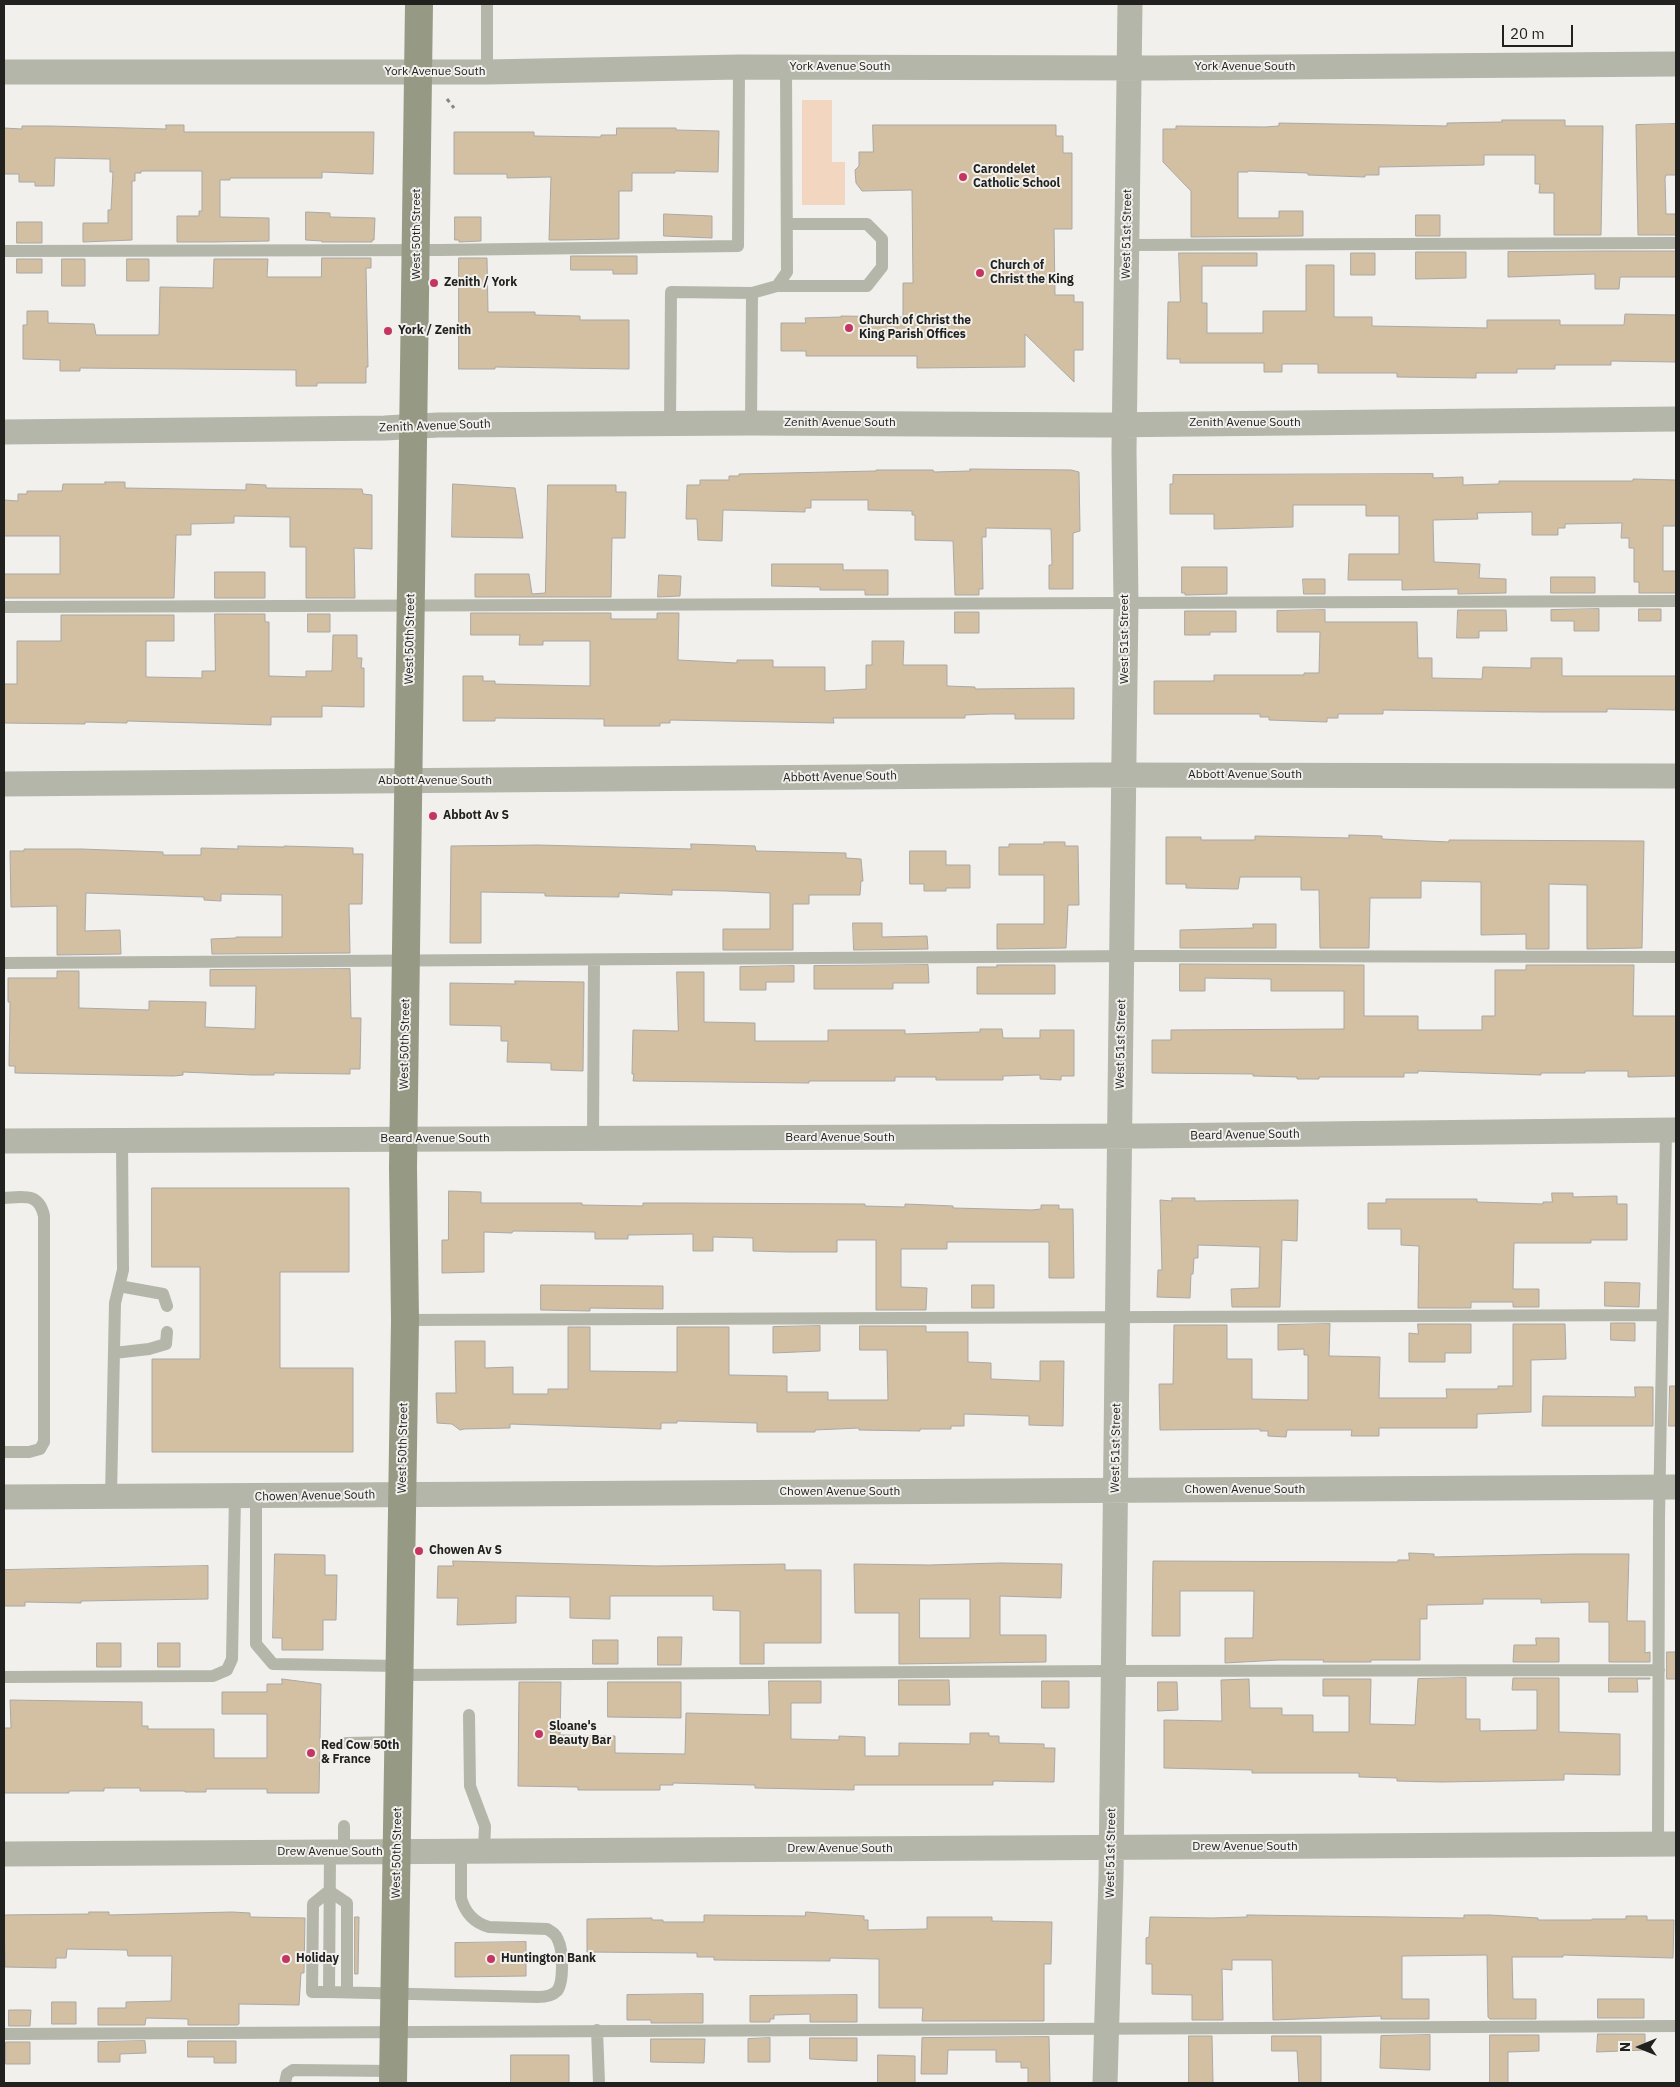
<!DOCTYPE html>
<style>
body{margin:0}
#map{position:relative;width:1680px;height:2087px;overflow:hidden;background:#f1f0ec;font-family:"IBM Plex Sans",sans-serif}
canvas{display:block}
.frame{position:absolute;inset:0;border:5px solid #212120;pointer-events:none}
.north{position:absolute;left:1615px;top:2022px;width:50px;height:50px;-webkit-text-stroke:4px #f1f0ec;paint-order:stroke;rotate:270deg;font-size:14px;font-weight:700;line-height:20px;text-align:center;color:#212120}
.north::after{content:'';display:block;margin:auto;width:18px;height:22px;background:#212120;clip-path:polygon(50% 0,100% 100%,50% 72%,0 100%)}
.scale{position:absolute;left:1502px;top:25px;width:71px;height:22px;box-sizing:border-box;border:2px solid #212120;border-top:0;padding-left:6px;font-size:15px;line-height:18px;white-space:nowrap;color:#212120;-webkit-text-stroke:4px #f1f0ec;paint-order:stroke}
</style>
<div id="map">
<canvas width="1680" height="2087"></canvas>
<div class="frame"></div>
<div class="north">N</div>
<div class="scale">20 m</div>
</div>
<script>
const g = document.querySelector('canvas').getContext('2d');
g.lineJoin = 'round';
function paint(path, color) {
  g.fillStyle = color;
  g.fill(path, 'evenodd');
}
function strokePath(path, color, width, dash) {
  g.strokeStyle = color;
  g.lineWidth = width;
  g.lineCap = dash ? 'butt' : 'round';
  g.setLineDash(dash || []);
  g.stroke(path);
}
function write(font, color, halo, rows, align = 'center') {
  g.font = font + ' "IBM Plex Sans",sans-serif';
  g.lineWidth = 4;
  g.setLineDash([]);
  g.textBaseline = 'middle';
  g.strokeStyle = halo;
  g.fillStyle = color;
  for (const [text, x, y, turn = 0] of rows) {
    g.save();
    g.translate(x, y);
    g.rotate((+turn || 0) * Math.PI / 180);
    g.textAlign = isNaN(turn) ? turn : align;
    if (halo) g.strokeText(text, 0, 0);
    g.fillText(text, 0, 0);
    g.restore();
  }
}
paint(new Path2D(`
 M802,100H832V162H845V205H802Z`), '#f3d6bf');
const building = new Path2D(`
 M1502,120H1565V126H1603L1601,235H1554V193H1539L1540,184H1535V155H1484V165L1379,167V175H1365V177L1308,175V173L1248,171V172H1238V218H1279V211H1303V236L1191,237V191L1163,162V129H1176V126L1265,127L1279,126V123L1447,126V123L1502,122Z
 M1676,124V175H1666L1665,178L1666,214H1676V235H1638L1636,125Z
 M166,125H184V132H374L373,174L322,172V178H230V180H220V217L269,218V241L214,242H177V216H199V211H202V171H141V173H135V181H132V240L83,242V223H108V210H111L113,172H110V159L55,158L54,186H35V182H19V174H4V128L22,129V126H51L166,129Z
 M873,125H1056V136H1063V153H1072V229H1054L1055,295H1074V302H1083V350H1074V382L1025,334V367L917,368V356H806V351H781V323H806L805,318L841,317V316L903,317V283H913L912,190L862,191L856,183L855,170L859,166V152H873Z
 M617,128H676V130L719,131L718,172L675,171V173H632V191H619V239L563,240H549L551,177L507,178V174H454V132H534V136L601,137V135H616Z
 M306,212L330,213V217L375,218L374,240H372V242H322V241L306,240Z
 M664,214L712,216V238L664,236Z
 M1416,215H1440V236H1416Z
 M455,217H481V241L459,242V240H455Z
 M17,222H42V243H17Z
 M1601,251H1676V277H1620L1619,289H1595V274L1508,277V252Z
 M1416,252H1466V278L1416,279Z
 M1179,253H1257V266H1202V303H1207V333H1263V311H1306V265H1334V317H1372V326L1487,328V320H1560V325H1624L1625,314L1676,315V362L1611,361V365H1555V369H1517V373H1476V378L1397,377V373H1318V364H1282V372H1264V363H1180V359H1167L1168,302H1180Z
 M1351,253H1375V275H1351Z
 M571,256H637V274H613V270H571Z
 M322,258H371V268H366L368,367H366V383H317V386H296V370L80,368V371H60V360L23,359V325H27V311H48V323L94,324L96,335H159L160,287L213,288L214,259H268L267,277H321Z
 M459,258H487L488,312H535V315L580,316V320H629V369L495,367V369H459Z
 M17,259H42V273H17Z
 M62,259H85V286H62Z
 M127,259H149V281H127Z
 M970,469L1071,470L1079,472L1080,531L1073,533V589H1049V565H1052L1051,529L986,528V537H982L983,589H979V595H955L953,541L915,540V515H912V511L868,510V500H811V508H805V512L723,510L722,541L698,540L697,519H686L687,485H700V480H729V476H739V474L876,471V470H933L934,472L970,471Z
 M1433,474V478L1463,477V485L1499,484V481H1633V479L1676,480V526H1663V571H1676V593H1639V582H1634V548H1629V538H1621L1622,523L1565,524V528H1558V535H1532V512L1477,513L1478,519L1433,520L1434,562L1480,564L1479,578L1506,579V593L1458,594V589L1402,590V580H1348L1349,554H1399V516H1366V505H1293V527L1214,529V514H1170V484H1173V475Z
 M105,482H125V488L246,490V484L266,485V488L362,489L363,494L372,495V549L354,548L355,598H306V547H290V517L234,516V523L191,524V535H176L174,598H4V574H60V536H4V500L18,501V494H27V491H62L63,484H105Z
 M453,484L515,488L523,538L452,537Z
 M548,485H616V492H626L625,538H612L611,597H475V574H529L532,594L545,593Z
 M772,564H843V570H888V595H865V590H820V587L772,586Z
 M1182,567H1227V594L1185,595V593H1182Z
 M215,572H265V598H215Z
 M659,575L681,576L680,596L658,597Z
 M1551,577H1595V593H1551Z
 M1303,579H1325V594H1304Z
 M1599,609V631H1574V621H1551V610Z
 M1639,609H1661V621H1639Z
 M1325,610V622H1417L1418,658H1432V678L1482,679L1483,667L1531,668V658H1562V676H1676V710L1607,709V712H1542L1383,710V714H1338V718H1327V722L1269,720V717H1260V714H1154V681H1214V675H1304V673H1319L1320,632H1277V611Z
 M1458,610H1506L1507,631H1479V638H1457Z
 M1185,611H1236V632H1210V635H1185Z
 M955,612H979V633H955Z
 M471,613H611V619H657V613H679L678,660L737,663V660H773V667H825V691L866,689V665H872V641H904L903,665H947V686L975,687V689L1074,688V719H1015V714H990L965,715V718H833L834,723L670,720V723H660V726H604V719L495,718V721H463V676H483V681H495V684L590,686V641H543V645H519L520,635H471Z
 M215,614H265V622H269V676L306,677V671H332L333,635H357V658H362L361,668H364V707L322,706V717H271V725L127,721V723L85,722V724L4,723V684H17V641H61V615H174V641H146V677L202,678V671H215Z
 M308,614H330V632H308Z
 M1349,835L1382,836V839L1449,842V840L1644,841L1642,948L1587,949V885L1549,884V949H1526V934L1481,935V882L1421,881V898H1370L1369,948H1320L1319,890H1301V877H1240L1238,889L1186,888V884H1166V837H1201V840H1255V836L1349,838Z
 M1044,842H1065V846H1078L1079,905H1068L1066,948L997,949V924H1044V875H999V847H1009V844H1044Z
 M691,844L755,846L756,851L846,853V858L861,859L863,881H861L860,895H809V904H793V950H723V929H770V893L726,891L672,890V895L619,893V897L545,896V893L481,892V943H450L451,846L538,845L691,849Z
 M238,846L284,847V846L353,848V854H363L362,904H349L350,953L212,954L211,939L236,938V937H282V895L221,894V901L204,900V897L86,893L85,931L120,930L121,954L57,955V906L11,907L10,851H24V849H81L163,852V855H201V848L238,849Z
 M910,851H946V865H970V888H946V891H924V884H910Z
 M853,923H882V937L927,936L928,949L854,950Z
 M1253,924H1276V948H1180V930L1253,928Z
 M1180,964L1364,965V1016H1418V1030H1482V1016H1495V970H1526V965H1634L1633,1016H1676V1076L1628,1077V1071H1585V1073H1541V1075L1418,1071V1073H1404V1077H1319V1079H1297V1077L1253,1076V1074L1152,1073V1040H1171V1030L1344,1029V991H1271V979L1205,978V991H1180Z
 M928,965L929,983H893V989H814V966Z
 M997,965H1055V994H977V967H997Z
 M794,966V982H766V990H740V967Z
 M350,969L351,1018H361L360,1069H350V1074L274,1073V1075H252L183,1072V1075L174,1076L15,1073V1066H9L10,1002H8V978H57V971H79V1008L149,1010V1001L206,1002L205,1027L255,1029L256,986H210V970Z
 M677,972H704V1022L755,1023V1041H828V1030H905V1034L980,1032V1029H1002L1003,1038H1040V1030H1074V1076H1061V1080L1040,1079V1075L1003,1076V1080H936V1077H895V1081H809V1083L633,1081L634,1074H632L633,1030L678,1031Z
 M515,981L584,982L583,1071L551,1070V1063L507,1062L508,1041H501V1026L450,1025V983L515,984Z
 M152,1188H349V1272H280V1368H353V1452H152V1359H200V1267H152Z
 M449,1191L481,1192V1203H582V1205L643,1206V1203H678L865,1204V1206L905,1207V1204L953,1206V1208L1032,1210L1041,1209V1205H1059V1209H1073L1074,1278H1049V1242H947V1249H901V1287L927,1288L926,1310H876V1240H837V1252H789L753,1251V1238L713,1237V1251H693V1234L628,1235V1239H595V1232L513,1231L512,1233L484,1232V1272L442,1273V1240H448Z
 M1552,1193H1573V1197L1617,1196V1204H1627V1240H1591V1243H1514L1513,1289H1539V1307H1513V1302H1471V1308H1418L1419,1246L1401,1245V1229H1368V1203H1386V1199H1477V1202L1543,1204V1202H1552Z
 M1172,1198H1195V1201L1298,1200L1297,1241L1282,1240L1280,1307H1232L1231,1289L1259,1288L1260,1247L1198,1245V1258H1194L1193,1274H1191L1190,1298L1157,1297L1158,1270H1162L1160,1200L1172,1201Z
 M1605,1282L1640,1283L1639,1307L1605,1306Z
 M541,1285L663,1286V1309L590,1308V1311L541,1310Z
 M972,1285H994V1308H972Z
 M1611,1323H1635V1341L1611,1340Z
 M1330,1324L1329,1356L1380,1357L1379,1398H1447L1446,1389H1498V1386H1513V1324H1565L1566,1359L1531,1360V1412L1477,1414V1428H1379V1436H1351L1352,1430H1287L1286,1437L1268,1436V1431H1260V1429L1160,1430L1159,1384H1173L1174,1325H1227V1359H1252V1399L1308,1400V1355H1304V1349L1278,1350V1325Z
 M1418,1324H1471V1353H1445V1362H1409V1333L1418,1334Z
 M820,1326V1351L773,1353V1327Z
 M860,1326H926V1332H968V1362L991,1363V1379L1040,1381V1361H1064L1063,1426L1029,1425V1416L964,1414V1426H951V1429H920V1431L859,1430V1428L815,1430V1432H757V1423L677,1421V1423H661V1429L510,1424V1428L464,1429L460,1430L452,1424L437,1423L436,1393H456L455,1341H485V1368L513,1367V1394H548V1389H568V1327H590V1371L677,1372V1327H729V1375L787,1376V1392H828V1400H888L887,1350H860Z
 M1670,1386H1676V1426H1669Z
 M1635,1387H1653V1426H1542L1543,1396L1635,1397Z
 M1409,1553L1434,1554V1557L1572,1554H1629L1627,1621H1645V1653L1650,1652V1662H1609V1622H1589V1602L1541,1603V1599H1483V1604L1427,1605V1619H1420V1660H1371V1662H1323L1324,1660H1279L1225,1663V1638H1253L1254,1591H1180V1636H1152L1153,1561L1398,1562V1560H1409Z
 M275,1554L325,1555V1575H337L336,1620H323V1650H282V1638H273Z
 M453,1561L656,1566L785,1564V1570H821V1643H764V1664H740V1611L713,1610V1596H610V1619L570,1618V1597L516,1596V1623L457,1625L458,1598H437L438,1566H453Z
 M1000,1563L1062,1564L1061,1598L1000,1596V1635H1046V1662L899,1664V1613H855L854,1564L929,1565ZM920,1599H970V1638H920Z
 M208,1566V1599L81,1601V1603L25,1602V1606H4V1570Z
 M658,1637H682L681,1665H658Z
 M1536,1638H1559V1662H1513L1514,1645H1536Z
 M593,1640H618V1664H593Z
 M97,1643H121V1667H97Z
 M158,1643H180V1667H158Z
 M1667,1652H1676V1679H1667Z
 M1466,1678V1719H1480V1731L1537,1730V1690H1512L1513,1678H1559V1732L1620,1734V1775L1564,1774V1780L1442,1782L1397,1781V1778L1359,1777V1773H1252V1770L1164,1768V1720L1222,1721L1221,1680L1249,1679L1250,1708H1282V1715H1313V1732H1349V1696H1323V1679H1371L1370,1724L1415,1725L1418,1679Z
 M1609,1678H1650V1679H1637L1638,1692H1609Z
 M282,1679L321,1684L319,1793H267V1789H206V1792H185V1791H140V1788H104V1791H69V1793H4V1728H11L10,1700L142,1702V1726H148V1729H214V1758H267V1714H222V1692H267V1684H282Z
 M899,1680H949L950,1705H899Z
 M769,1681H821V1703H791V1739L839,1740V1736L865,1737V1756H899V1743L970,1744V1733H989V1736H999V1743L1044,1744V1748H1055L1054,1782L993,1781V1785H854V1790L755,1788V1785L673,1783V1785H660V1790H578V1787L518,1786L519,1682H561L560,1735L615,1736V1753L685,1754L686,1713L769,1715Z
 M1042,1681H1069V1708H1042Z
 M608,1682H681V1718L608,1717Z
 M1158,1682H1177L1178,1710L1158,1711Z
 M89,1912H109V1915L232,1912L250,1913V1917L305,1918L304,1973H301L299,2005L239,2004V2024L237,2025H188V2019L146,2018L145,2025H98V2008H126V2002L171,2001L172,1956H128L127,1950L67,1949L66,1958H56V1968L5,1967L4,1915L89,1914Z
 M806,1912L864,1916V1920H868V1930L927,1929V1917H992V1921L1052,1922L1051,1964H1044V2021H922L923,2008H879V1959L830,1958V1961L714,1960V1957H697V1953L587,1952V1919L652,1918V1920H663V1922H704V1915L805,1916Z
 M1247,1915L1464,1918V1915H1490L1538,1918V1920H1592V1919H1626V1916H1647V1920H1674L1673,1958L1563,1955V1957H1512L1513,1999H1536V2019H1490L1488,2017L1487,1955L1402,1956V1999H1429V2019H1381V2016L1273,2020L1272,1960H1232V1970L1222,1969L1223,2020H1192V1995L1152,1994V1964H1146V1938L1149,1937L1150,1917L1212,1918L1247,1917Z
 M355,1917H359L358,1974H355Z
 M526,1942V1976L455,1977V1943Z
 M703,1994V2023H651V2020H627V1995Z
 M857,1995V2022H810V2014L774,2015V2019H770V2022H750V1996Z
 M1598,1999H1644V2018H1598Z
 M52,2002H76V2024H52Z
 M9,2010H31L30,2026H9Z
 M1598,2034H1645V2050L1597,2052Z
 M1430,2035V2070L1380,2068L1381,2036Z
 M1490,2035H1539V2051L1508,2052V2083H1490Z
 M1189,2036H1212L1213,2083H1189Z
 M1272,2036H1321V2083H1299L1297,2051H1272Z
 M1049,2037L1050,2083H1028V2068H1021V2062H996V2050H948L947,2074H921L922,2038Z
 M770,2038V2062H748V2039Z
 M810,2038H857V2061L810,2059Z
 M651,2039H705L704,2063L651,2062Z
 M145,2041L146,2053L120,2054V2062H98V2042Z
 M188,2041H236V2063H214V2057H188Z
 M6,2042H30V2064H6Z
 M511,2055H569V2083H511Z
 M878,2055L915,2056V2083H878Z`);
paint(building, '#d3c0a3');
strokePath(building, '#aaa8a5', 1);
strokePath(new Path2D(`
 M447,99L454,108`), '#878684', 3, [4, 4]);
strokePath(new Path2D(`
 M487,72V4
 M1127,245L1676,243
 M4,251L441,250L738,246L739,67
 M777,286H867L882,267V239L867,224H787
 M752,293L777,286L787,272L786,67
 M670,424L671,292L752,293L751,423
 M4,607L1676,601
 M4,963L1143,956L1676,957
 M593,1139L594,960
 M4,1198C23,1197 39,1192 44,1216V1442L40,1449L29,1452H4
 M119,1286L163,1294L167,1306
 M405,1320L1662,1315
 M114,1353L149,1349L166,1344L167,1332
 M111,1496L115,1303L123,1270L122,1140
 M256,1496V1644L273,1664L400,1666
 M399,1675L1113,1671L1659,1670
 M4,1677L213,1676L227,1670L232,1659L235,1496
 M469,1715L470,1786L485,1826L484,1851
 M346,1743L398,1742
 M1658,1844L1659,1518L1666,1130
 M330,1852L329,1992L538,1997C545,1997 552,1996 557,1991C564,1982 563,1950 558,1940C556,1934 552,1932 547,1929L489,1927C475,1923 465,1913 461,1898V1851
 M344,1852V1826
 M329,1992H312L313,1904L329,1891L347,1903V1992
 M597,2030L599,2083
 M4,2034L1676,2026
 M285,2083L287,2074L293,2070L393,2071`), '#b3b6a8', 12);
strokePath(new Path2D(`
 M4,72H487L739,67L1152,68L1676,64
 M4,432L385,428L438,425L751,423L1100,425L1676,419
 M4,784L1092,775L1676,776
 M4,1141L1141,1136L1676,1130
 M4,1497L1676,1487
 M4,1854L1676,1844
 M1105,2083L1111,1877L1124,754L1126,603L1124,451L1130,4`), '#b3b6a8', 25);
strokePath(new Path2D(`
 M393,2083L405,1320L403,1167L419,4`), '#969a84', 28);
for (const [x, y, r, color] of [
 [963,177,5,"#c43661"],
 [980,273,5,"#c43661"],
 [434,283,5,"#c43661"],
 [849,328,5,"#c43661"],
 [388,331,5,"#c43661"],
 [433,816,5,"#c43661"],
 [419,1551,5,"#c43661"],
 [539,1734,5,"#c43661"],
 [311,1753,5,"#c43661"],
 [286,1959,5,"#c43661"],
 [491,1959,5,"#c43661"]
]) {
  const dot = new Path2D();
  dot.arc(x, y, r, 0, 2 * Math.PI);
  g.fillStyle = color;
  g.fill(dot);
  strokePath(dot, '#f1f0ec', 2);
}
write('12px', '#212120', '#f1f0ec', [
 ["York Avenue South",840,67],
 ["York Avenue South",1245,67],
 ["York Avenue South",435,72],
 ["West 50th Street",417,234,-90],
 ["West 51st Street",1127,234,-89],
 ["Zenith Avenue South",840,423],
 ["Zenith Avenue South",1245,423],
 ["Zenith Avenue South",435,426,-2],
 ["West 50th Street",410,639,-89],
 ["West 51st Street",1125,639,-90],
 ["Abbott Avenue South",1245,775],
 ["Abbott Avenue South",840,777,-1],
 ["Abbott Avenue South",435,781],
 ["West 50th Street",405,1044,-89],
 ["West 51st Street",1121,1044,-89],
 ["Beard Avenue South",1245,1135,-1],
 ["Beard Avenue South",840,1138],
 ["Beard Avenue South",435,1139],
 ["West 50th Street",403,1448,-89],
 ["West 51st Street",1116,1448,-89],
 ["Chowen Avenue South",1245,1490],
 ["Chowen Avenue South",840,1492],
 ["Chowen Avenue South",315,1496,-1],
 ["Drew Avenue South",1245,1847],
 ["Drew Avenue South",840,1849],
 ["Drew Avenue South",330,1852],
 ["West 50th Street",397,1853,-89],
 ["West 51st Street",1111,1853,-89]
]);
write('bold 12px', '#212120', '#f1f0ec', [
 ["Carondelet",973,170],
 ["Catholic School",973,184],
 ["Church of",990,266],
 ["Christ the King",990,280],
 ["Zenith / York",444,283],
 ["Church of Christ the",859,321],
 ["King Parish Offices",859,335],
 ["York / Zenith",398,331],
 ["Abbott Av S",443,816],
 ["Chowen Av S",429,1551],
 ["Sloane's",549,1727],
 ["Beauty Bar",549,1741],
 ["Red Cow 50th",321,1746],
 ["& France",321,1760],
 ["Holiday",296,1959],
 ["Huntington Bank",501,1959]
], 'left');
</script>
